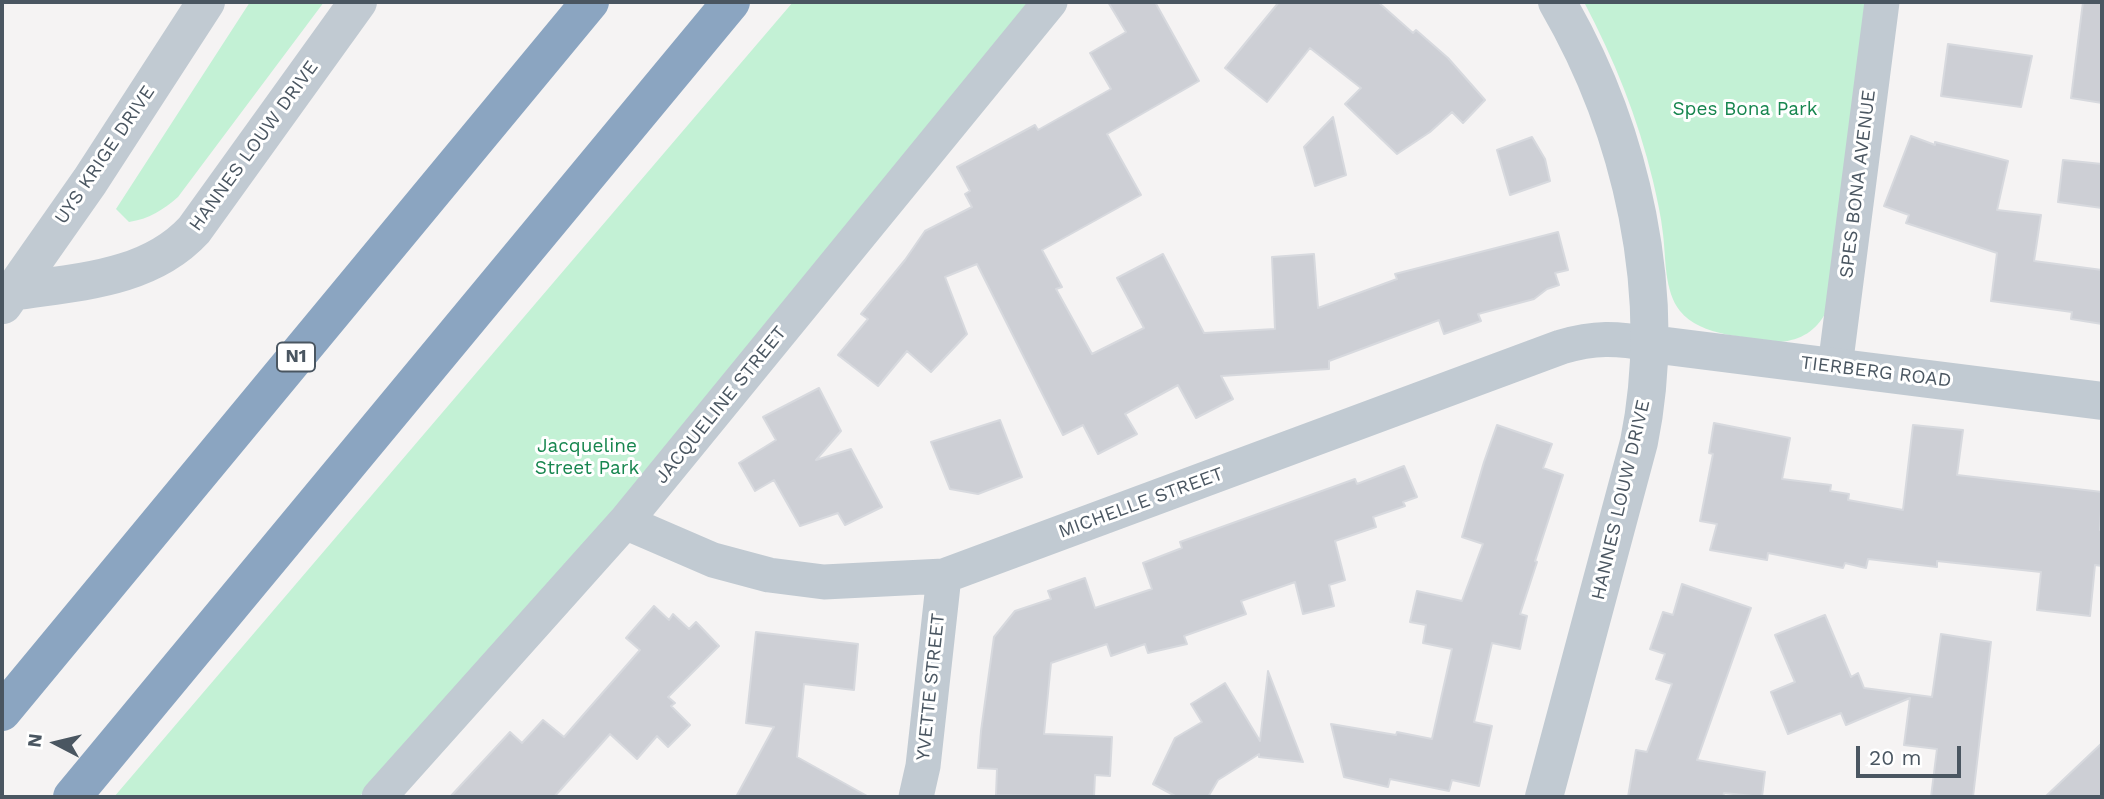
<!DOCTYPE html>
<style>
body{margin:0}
#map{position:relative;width:2104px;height:799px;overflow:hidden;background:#f5f3f3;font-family:"Work Sans",sans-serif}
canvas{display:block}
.frame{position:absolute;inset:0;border:4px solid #4a5661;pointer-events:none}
.north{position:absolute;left:21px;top:708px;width:70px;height:70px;-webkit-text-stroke:5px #fff;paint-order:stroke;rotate:277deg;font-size:19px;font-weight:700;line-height:28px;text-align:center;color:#4a5661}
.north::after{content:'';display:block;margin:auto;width:24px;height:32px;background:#4a5661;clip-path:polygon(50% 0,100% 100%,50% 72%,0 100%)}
.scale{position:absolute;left:1856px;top:746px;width:105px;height:32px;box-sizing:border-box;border:4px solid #4a5661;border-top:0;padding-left:9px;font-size:21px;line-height:24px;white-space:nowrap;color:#4a5661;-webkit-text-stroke:5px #fff;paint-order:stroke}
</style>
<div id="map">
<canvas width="2104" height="799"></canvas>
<div class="frame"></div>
<div class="north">N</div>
<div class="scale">20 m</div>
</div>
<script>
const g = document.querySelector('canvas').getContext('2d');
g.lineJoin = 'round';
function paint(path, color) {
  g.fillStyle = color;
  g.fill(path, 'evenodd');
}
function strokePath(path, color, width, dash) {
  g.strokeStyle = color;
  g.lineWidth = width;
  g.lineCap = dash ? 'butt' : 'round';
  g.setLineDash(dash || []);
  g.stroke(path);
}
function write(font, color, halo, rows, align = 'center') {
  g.font = font + ' "Work Sans",sans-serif';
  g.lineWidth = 6;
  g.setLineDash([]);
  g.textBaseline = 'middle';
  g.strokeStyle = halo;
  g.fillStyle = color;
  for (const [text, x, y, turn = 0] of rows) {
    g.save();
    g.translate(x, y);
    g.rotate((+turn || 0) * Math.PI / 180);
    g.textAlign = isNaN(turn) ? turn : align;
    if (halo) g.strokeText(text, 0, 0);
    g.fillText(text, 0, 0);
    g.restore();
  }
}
paint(new Path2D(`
 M250,2H324L178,197C163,210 149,219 129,222L116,209Z
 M793,2H1033L605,522L359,797H114Z
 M1584,2H1866L1826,312C1816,331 1801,340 1780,342C1750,337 1700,337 1680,311C1664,291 1666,258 1663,234C1661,216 1657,198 1653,181C1638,118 1614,59 1584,2Z`), '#c3f1d5');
const building = new Path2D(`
 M1108,2H1155L1199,81L1107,134L1141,195L1042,250L1062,287L1056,289L1092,354L1144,328L1117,278L1163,254L1204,333L1275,329L1272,257L1314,254L1318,308L1397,279L1395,274L1558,232L1568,270L1555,273L1559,285L1547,289L1534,299L1478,314L1481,321L1444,334L1439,320L1329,361V369L1221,376L1233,399L1196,418L1178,385L1125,414L1137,434L1098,454L1083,425L1063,435L977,264L945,277L967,334L931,372L907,351L878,386L838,355L868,319L861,314L905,260L925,231L972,207L965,194L970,191L957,167L1035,125L1038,130L1111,89L1090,53L1126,32Z
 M1279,2H1378L1413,33L1416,30L1448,58L1485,100L1463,123L1452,112L1430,132L1397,154L1345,104L1361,88L1310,48L1267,102L1225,68Z
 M2083,2H2102V103L2071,98Z
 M1948,44L2032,56L2021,107L1941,96Z
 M1333,117L1346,175L1315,186L1304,147Z
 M1911,136L1935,145V142L2008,161L1997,210L2041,215L2034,261L2102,270V324L2071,319L2072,312L1991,301L1997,253L1906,223L1909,215L1884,206Z
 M1532,137L1545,159L1550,181L1510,195L1497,150Z
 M2063,160L2102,164V208L2058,202Z
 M819,388L841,431L816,460L851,449L882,507L845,525L838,513L800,526L774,480L755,491L739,463L776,440L763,417Z
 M1000,420L1022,477L978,494L950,489L931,442Z
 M1714,423L1790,438L1782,479L1831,485L1830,491L1849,494L1848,500L1903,510L1913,425L1963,430L1957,475L2102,492L2100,530H2102V566L2095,565L2090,616L2037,610L2041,572L1937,561V567L1868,559L1866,568L1845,563L1843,568L1768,553L1767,560L1710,550L1717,524L1700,521L1713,454L1709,453Z
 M1497,425L1552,444L1543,468L1563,475L1535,561L1537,562L1520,614L1527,616L1520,649L1492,643L1474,722L1492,726L1479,786L1452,780L1449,791L1390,779L1388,787L1344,777L1331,724L1396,735L1397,732L1432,739L1452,649L1423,643L1426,625L1410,622L1417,591L1462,601L1483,544L1462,537L1484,462Z
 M1404,466L1417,497L1403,502L1405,506L1373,517L1376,527L1335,541L1345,580L1329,585L1334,606L1303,614L1295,582L1241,601L1246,614L1184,636L1187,644L1148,653L1145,644L1111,656L1107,644L1051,663L1044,734L1112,737L1110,776L1095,775L1094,797L996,795L997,769L978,768L981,731L994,637L1015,611L1051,599L1048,591L1085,578L1095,608L1152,589L1143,563L1182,548L1180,542L1355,479L1357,484Z
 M1682,584L1751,608L1697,760L1765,772L1762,797L1724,793L1723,797H1628L1636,750L1647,752L1672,684L1656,679L1665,654L1650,649L1663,612L1673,615Z
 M654,606L669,620L673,614L689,629L696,622L719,646L668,697L675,703L671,706L690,725L668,747L657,736L637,759L610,734L554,797H450L510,732L522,743L543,720L564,737L640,650L626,638Z
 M1825,615L1851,677L1858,673L1864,688L1932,697L1941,634L1991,642L1973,797H1931L1937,749L1904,745L1910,698L1846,725L1841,713L1788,734L1771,692L1795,682L1775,635Z
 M756,632L858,644L854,690L804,684L797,757L869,797H736L774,727L746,723Z
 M1268,671L1303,762L1259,757V754L1218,780L1208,797H1177L1153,784L1175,738L1202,722L1191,704L1225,683L1260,741Z
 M2102,743V797H2045Z`);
paint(building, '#cdcfd5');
strokePath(building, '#d7d9de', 2);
strokePath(new Path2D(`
 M1835,367L1882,2
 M625,522L713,560L769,575L824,582L944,576L1561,347C1595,337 1616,338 1651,344
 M379,797L625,522L1050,2
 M916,797L923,766L944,576`), '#c1cad2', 35);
strokePath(new Path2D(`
 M12,292C75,282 148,280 194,230L358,2
 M3,305L90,181L206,2
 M1651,344L2102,401
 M1544,797L1639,442C1669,294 1632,131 1557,2`), '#c1cad2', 38);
strokePath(new Path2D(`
 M2,712L590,2
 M72,797L731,2`), '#8ba5c1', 38);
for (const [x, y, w] of [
 [296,357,38]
]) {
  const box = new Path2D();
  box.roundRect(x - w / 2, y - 14.5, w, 29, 5);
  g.fillStyle = '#fff';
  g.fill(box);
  strokePath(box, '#4a5661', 2);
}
write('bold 18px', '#4a5661', null, [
 ["N1",296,357]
]);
write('19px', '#17864f', '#fff', [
 ["Spes Bona Park",1745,109],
 ["Jacqueline",587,446],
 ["Street Park",587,468]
]);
write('19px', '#4a5661', '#fff', [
 ["HANNES LOUW DRIVE",254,146,-54],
 ["UYS KRIGE DRIVE",105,155,-56],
 ["SPES BONA AVENUE",1858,184,-83],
 ["TIERBERG ROAD",1876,372,7],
 ["JACQUELINE STREET",721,405,-51],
 ["HANNES LOUW DRIVE",1621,500,-77],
 ["MICHELLE STREET",1141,503,-20],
 ["YVETTE STREET",931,687,-84]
]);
</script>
